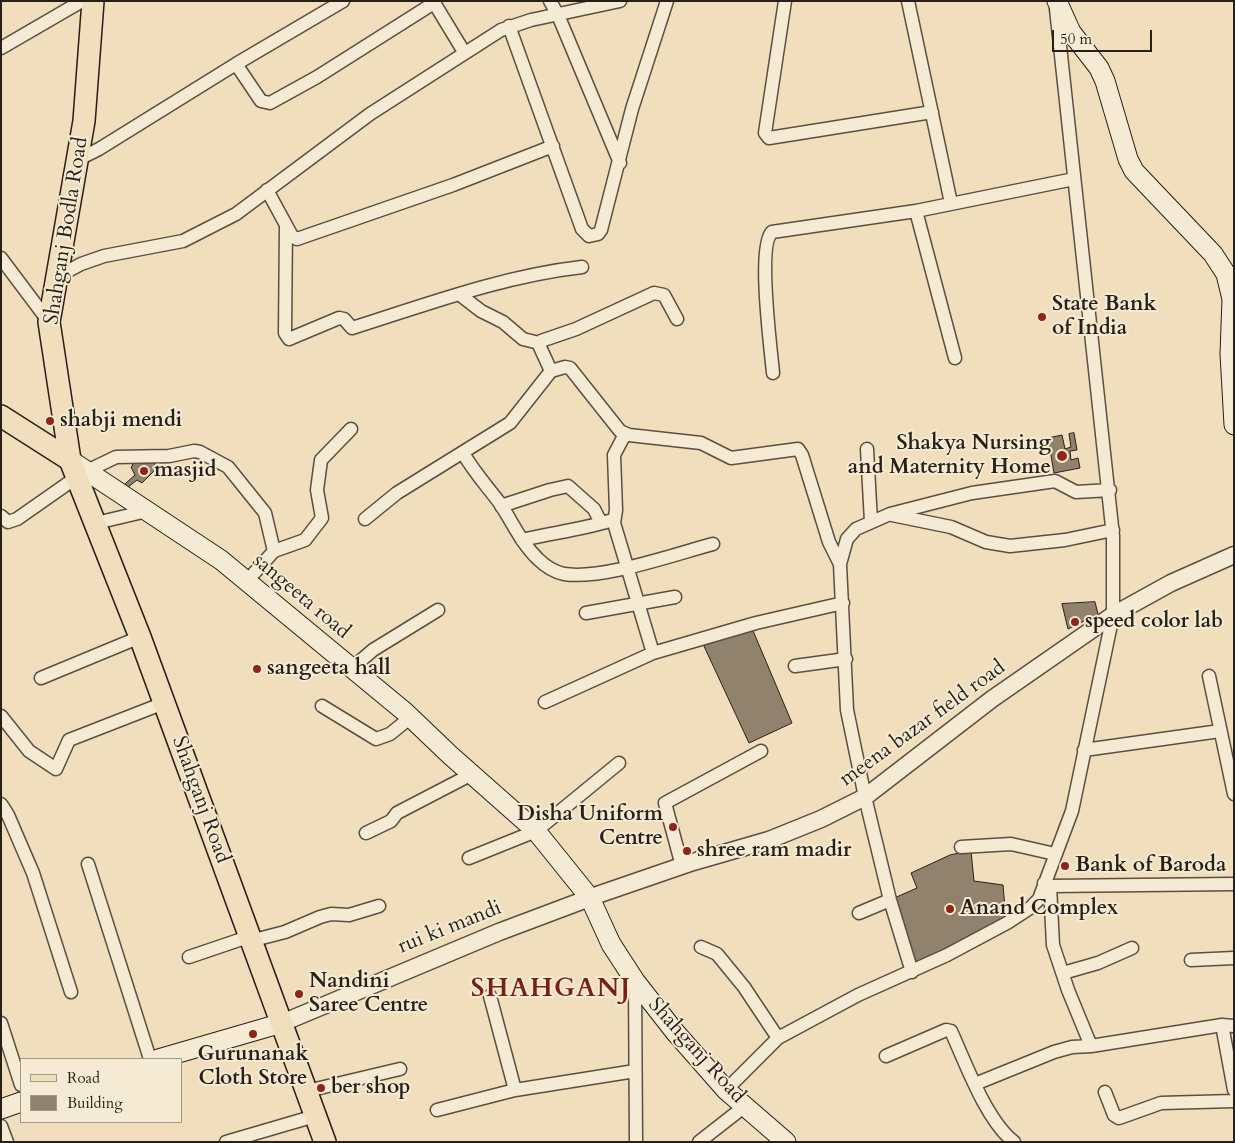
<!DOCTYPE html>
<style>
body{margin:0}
#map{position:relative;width:1235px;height:1143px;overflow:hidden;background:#f0debc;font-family:Cardo,serif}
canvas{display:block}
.frame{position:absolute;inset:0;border:2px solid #281f16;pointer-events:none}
.legend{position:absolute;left:20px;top:1058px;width:162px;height:65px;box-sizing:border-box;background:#f5ead3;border:1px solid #a39987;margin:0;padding:6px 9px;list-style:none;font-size:15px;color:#281f16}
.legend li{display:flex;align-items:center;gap:10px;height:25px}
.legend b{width:25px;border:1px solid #a39987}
.scale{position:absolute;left:1052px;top:30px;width:100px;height:22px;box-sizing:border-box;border:2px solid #281f16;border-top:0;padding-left:6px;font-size:15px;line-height:18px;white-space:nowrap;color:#281f16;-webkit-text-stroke:4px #f5ead3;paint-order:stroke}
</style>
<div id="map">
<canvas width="1235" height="1143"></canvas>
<div class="frame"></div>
<ul class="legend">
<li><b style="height:6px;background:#f0debc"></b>Road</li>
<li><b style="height:14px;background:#90826c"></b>Building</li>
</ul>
<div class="scale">50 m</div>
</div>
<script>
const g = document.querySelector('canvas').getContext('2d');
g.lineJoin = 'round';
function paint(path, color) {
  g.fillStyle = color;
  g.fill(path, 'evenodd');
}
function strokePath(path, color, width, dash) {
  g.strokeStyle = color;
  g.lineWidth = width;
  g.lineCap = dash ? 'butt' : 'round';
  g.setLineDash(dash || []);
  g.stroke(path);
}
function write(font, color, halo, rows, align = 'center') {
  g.font = font + ' Cardo,serif';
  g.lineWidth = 4;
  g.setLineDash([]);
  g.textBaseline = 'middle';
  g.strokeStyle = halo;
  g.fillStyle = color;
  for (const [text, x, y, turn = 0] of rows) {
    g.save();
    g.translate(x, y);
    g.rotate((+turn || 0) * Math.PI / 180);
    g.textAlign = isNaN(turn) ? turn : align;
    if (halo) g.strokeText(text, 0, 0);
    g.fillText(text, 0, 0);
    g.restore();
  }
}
const building = new Path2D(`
 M1074,433L1077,450L1070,451L1071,460L1078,458L1080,468L1054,473L1048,438L1062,435L1065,449L1071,447L1069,434Z
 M150,457L157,468L142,483L137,480L128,487L125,484L135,475L131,467L133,465L128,459Z
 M1095,602L1098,614L1068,629L1062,604Z
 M751,626L792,723L749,743L703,644Z
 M971,851L974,881L1003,885L1006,920L914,967L892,899L917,888L911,873L950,855Z`);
paint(building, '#90826c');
strokePath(building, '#281f16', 1);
const minor = new Path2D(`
 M433,1L464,52
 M550,1L558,15L620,163
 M785,1L765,133L769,138L932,112
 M908,1L951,203
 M509,26L582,229L589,236L598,234L601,230L632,109L667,1
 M1,48L82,1
 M236,64L261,101L270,103L317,77L434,3
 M77,160L99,149L236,64L343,1
 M267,190L292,236L297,239L453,185L553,146
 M916,211L955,358
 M286,225L285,333L289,339L339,318L344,319L352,328C428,304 503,276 582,267
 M1,258L49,322
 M57,277L81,264L104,256L183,241L236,214L370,114L501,30L531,20L620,1
 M459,294L481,311L503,322L523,339L539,343
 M551,371L565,367L570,368L620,431L629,435L701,443L731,458L798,449L802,455L829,542L840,564
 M773,373C771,350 757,246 772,232L916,211L1074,179
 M625,434L614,455L616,510L614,523L653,653
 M867,449L871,522
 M463,453C474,472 486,485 499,502C512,521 521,543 538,559C545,566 555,572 564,574C602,580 675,554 713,544
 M87,471L116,457L169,456L194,451L200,452L228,467L265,513L274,551L247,581
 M501,506L550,490L568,486L594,509L601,523
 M892,515L951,527L986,542L1010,546L1065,540L1113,530
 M1,516L8,522L17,519L77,477
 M365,519L397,493L510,423L551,371L539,345L541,341L576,329L654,293L664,295L677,319
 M96,523L147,511
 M522,540C551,533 580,530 609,521
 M274,551L305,540L322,518L317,490L321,460L351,429
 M586,613L675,597
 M795,666L846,659
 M351,669L373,650L438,610
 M1209,676L1234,794
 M41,678L140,637
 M545,702L653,653L756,623L843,603
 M322,706L376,739L390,734L411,717
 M1,716L29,751L56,769L69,740L164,703
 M1084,750L1220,731
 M1,804L8,815L33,873L71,992
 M366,833L391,821L397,813L472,774
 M961,847L1011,844L1055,854
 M469,858L536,831L619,763
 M88,864L150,1059
 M682,866L665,803L761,751
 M1044,883L1050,886L1234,884
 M1050,886L1053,945L1068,990L1091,1046
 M859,913L890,900
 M250,941L285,932L320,917L331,914L349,915L379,906
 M701,947L717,954L744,987L778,1038
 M189,957L248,937
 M1191,960L1234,958
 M912,972L890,900L865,797L847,710L840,564L847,539L856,529L890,514L972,493L1055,481L1076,492L1110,490
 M1063,973L1098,963L1132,948
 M635,981L636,1142
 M490,996L515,1090
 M1,1023L21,1085
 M1222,1025L1234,1090
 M886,1056L946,1030L951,1031C966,1064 986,1120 1014,1142
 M975,1084L1054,1052L1072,1047L1091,1046L1222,1025L1234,1026
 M726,1090L778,1038L858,995L947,955L1007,923L1030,908L1039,899L1072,811L1113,615V536L1056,9
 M307,1091L400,1069
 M1105,1092L1114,1115L1119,1118L1161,1103L1234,1101
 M437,1110L515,1090L635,1071
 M1,1126L7,1142
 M226,1142L315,1116
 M699,1142L745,1106`);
const tertiary = new Path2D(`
 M282,1023L499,932L600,894L693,862L769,840L821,819L865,797L992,699L1113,615L1171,583L1234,555`);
const secondary = new Path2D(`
 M1057,1L1071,32L1099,68L1105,81L1128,159L1134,171L1213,254L1226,274L1232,299L1230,354L1234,425
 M70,460L221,560L405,712L450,755L536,831L590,898L611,944L635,981L675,1032L726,1090L786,1142
 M158,1059L282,1023
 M1,1109L21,1102`);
const primary = new Path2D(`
 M93,1L84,121L49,322L70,460L140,637L325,1142
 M1,416L70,460`);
strokePath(minor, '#5a4f40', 15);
strokePath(tertiary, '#5a4f40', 19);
strokePath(secondary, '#281f16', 21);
strokePath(primary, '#281f16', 24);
strokePath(minor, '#f5ead3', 12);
strokePath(tertiary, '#f5ead3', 16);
strokePath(secondary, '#f5ead3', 19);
strokePath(primary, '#f0debc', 21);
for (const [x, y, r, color] of [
 [1042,317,5,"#8f2418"],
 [50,421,5,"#8f2418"],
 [1062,456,6,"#8f2418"],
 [144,471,5,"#8f2418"],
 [1075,622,5,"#8f2418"],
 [257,669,5,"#8f2418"],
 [673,827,5,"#8f2418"],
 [687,851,5,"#8f2418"],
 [1065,866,5,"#8f2418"],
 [950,909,5,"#8f2418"],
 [299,994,5,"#8f2418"],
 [253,1034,5,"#8f2418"],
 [321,1088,5,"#8f2418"]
]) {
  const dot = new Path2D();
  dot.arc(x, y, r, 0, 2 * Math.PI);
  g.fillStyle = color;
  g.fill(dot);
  strokePath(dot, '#f5ead3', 2);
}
write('21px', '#281f16', '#f5ead3', [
 ["Shahganj Bodla Road",67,231,-81],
 ["sangeeta road",301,597,40],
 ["meena bazar field road",923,724,-36],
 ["Shahganj Road",200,800,70],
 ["rui ki mandi",450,928,-22],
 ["Shahganj Road",696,1051,48]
]);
write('bold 21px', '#281f16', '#f5ead3', [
 ["State Bank",1052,305],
 ["of India",1052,329],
 ["shabji mendi",60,421],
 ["Shakya Nursing",1051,444,"right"],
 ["and Maternity Home",1051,468,"right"],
 ["masjid",154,471],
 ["speed color lab",1085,622],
 ["sangeeta hall",267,669],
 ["Disha Uniform",663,815,"right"],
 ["Centre",663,839,"right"],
 ["shree ram madir",697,851],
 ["Bank of Baroda",1075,866],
 ["Anand Complex",960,909],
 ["Nandini",309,982],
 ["Saree Centre",309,1006],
 ["Gurunanak",253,1055,"center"],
 ["Cloth Store",253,1079,"center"],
 ["ber shop",331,1088]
], 'left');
g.letterSpacing = '1px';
write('bold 26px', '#7a1f14', '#f5ead3', [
 ["SHAHGANJ",551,990]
]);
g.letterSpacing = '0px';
</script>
